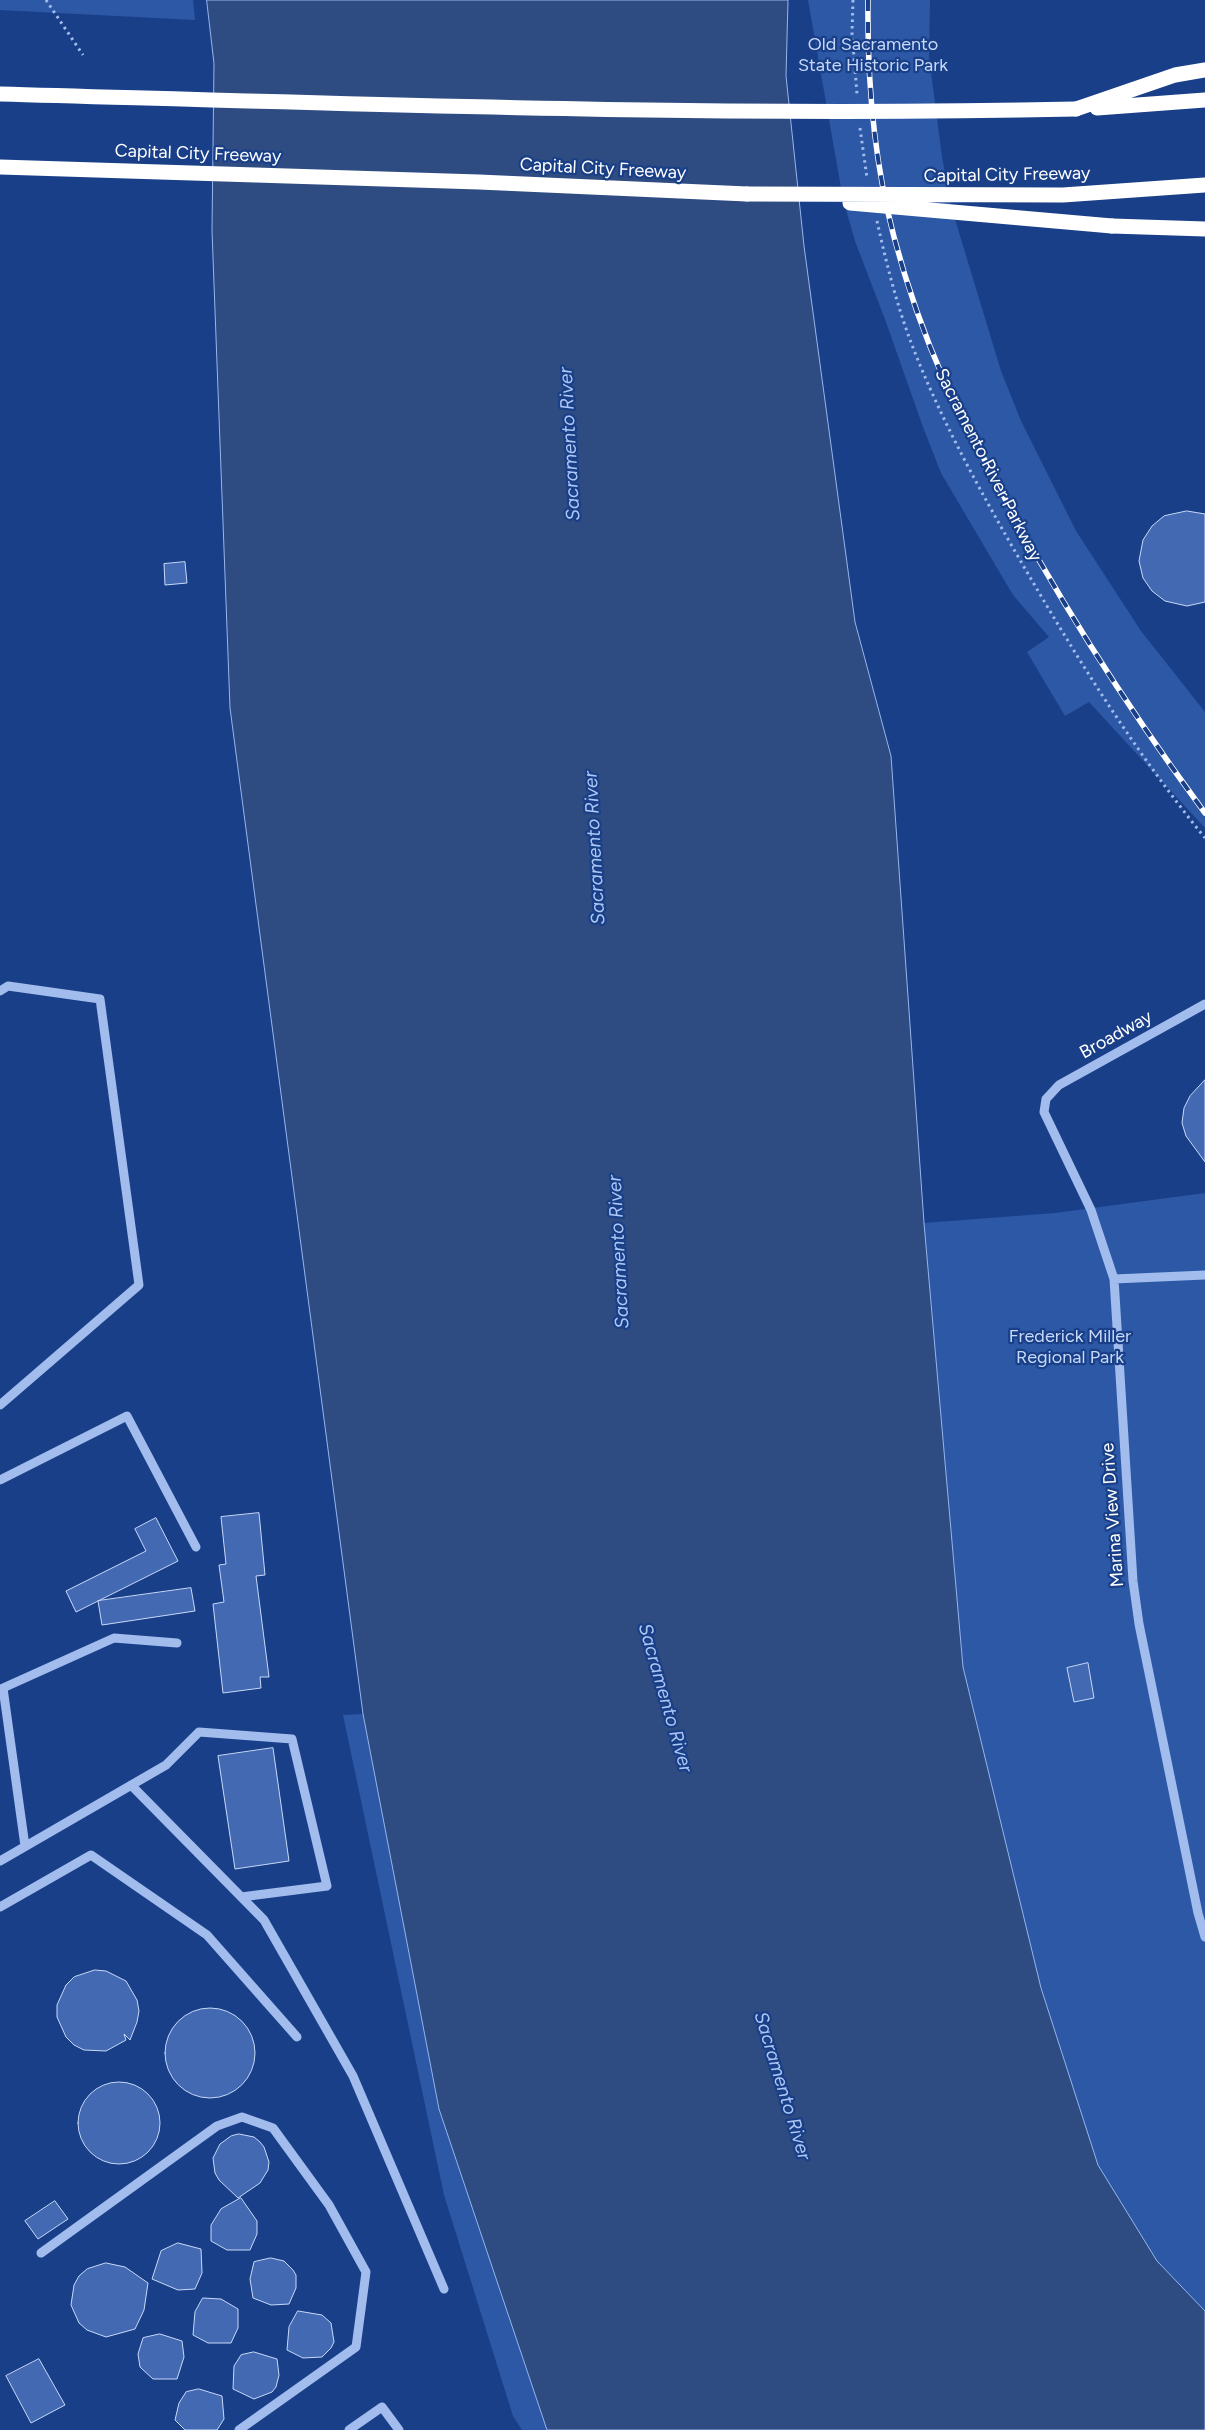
<!DOCTYPE html>
<style>
body{margin:0}
canvas{display:block;background:#193f88}
</style>
<canvas width="1205" height="2430"></canvas>
<script>
const g = document.querySelector('canvas').getContext('2d');
g.lineJoin = 'round';
function paint(path, color) {
  g.fillStyle = color;
  g.fill(path, 'evenodd');
}
function strokePath(path, color, width, dash) {
  g.strokeStyle = color;
  g.lineWidth = width;
  g.lineCap = dash ? 'butt' : 'round';
  g.setLineDash(dash || []);
  g.stroke(path);
}
function write(font, color, halo, rows, align = 'center') {
  g.font = font + ' Figtree,sans-serif';
  g.lineWidth = 4.5;
  g.setLineDash([]);
  g.textBaseline = 'middle';
  g.strokeStyle = halo;
  g.fillStyle = color;
  for (const [text, x, y, turn = 0] of rows) {
    g.save();
    g.translate(x, y);
    g.rotate((+turn || 0) * Math.PI / 180);
    g.textAlign = isNaN(turn) ? turn : align;
    if (halo) g.strokeText(text, 0, 0);
    g.fillText(text, 0, 0);
    g.restore();
  }
}
paint(new Path2D(`
 M0,0H193L195,20L0,10Z
 M808,0H930L929,57L942,157L951,206L1001,371L1021,421L1076,531L1141,631L1205,712V828L1089,702L1065,716L1027,652L1049,637L1013,595L941,473L923,427L886,322L855,241L843,199Z
 M1205,1193V2311L1157,2261L1098,2165L1041,1988L963,1667L924,1223L1055,1213Z
 M363,1714L439,2109L547,2430H522L513,2416L444,2195L343,1715Z`), '#2c58a6');
const water = new Path2D(`
 M207,0H788L786,76L804,246L855,622L891,756L924,1223L963,1667L1041,1988L1098,2165L1157,2261L1205,2311V2430H547L439,2109L363,1714L230,708L212,231L214,64Z`);
paint(water, '#2f4c82');
strokePath(water, '#94b6ef', 1);
const building = new Path2D(`
 M1187,511L1205,514V602L1187,606L1165,601L1152,591L1143,578L1139,561L1143,540L1152,526L1164,516Z
 M185,562L187,583L165,585L164,564Z
 M1205,1080V1162L1186,1136L1182,1123L1184,1108L1190,1096Z
 M259,1513L265,1575L256,1576L269,1677H260L261,1688L223,1693L213,1604L224,1602L219,1565L226,1564L221,1517Z
 M156,1518L178,1561L76,1612L66,1591L146,1551L135,1529Z
 M191,1588L195,1611L102,1625L98,1601Z
 M1088,1663L1094,1698L1074,1702L1067,1668Z
 M273,1748L289,1861L235,1869L218,1756Z
 M95,1970L106,1971L126,1981L137,2000L139,2011L137,2022L130,2040L124,2034L126,2040L106,2051L84,2050L74,2045L66,2037L57,2017V2005L66,1985L74,1977Z
 M165 2053a45 45 0 1 1 90 0a45 45 0 1 1-90 0Z
 M78 2123a41 41 0 1 1 82 0a41 41 0 1 1-82 0Z
 M239,2134L254,2137L260,2142L264,2147L269,2162L268,2170L260,2183L238,2198L219,2180L215,2173L213,2158L220,2144L231,2136Z
 M241,2198L257,2221V2234L250,2250H227L211,2241V2225L221,2209Z
 M55,2201L68,2219L38,2239L25,2221Z
 M178,2243L201,2249L202,2273L195,2289L178,2290L152,2279L161,2251Z
 M271,2258L284,2261L293,2270L296,2275V2288L289,2304L271,2305L253,2298L250,2279L254,2262Z
 M106,2263L125,2267L148,2283L144,2310L135,2329L106,2337L87,2330L79,2323L71,2305L74,2285L79,2276L87,2269Z
 M203,2298L221,2299L238,2309V2328L231,2343H208L193,2335L195,2312Z
 M298,2311L322,2315L331,2323L334,2342L331,2348L322,2357L303,2358L287,2350L289,2327Z
 M160,2334L182,2341L184,2357L177,2379H153L140,2367L138,2354L143,2338Z
 M254,2352L277,2359L279,2375L276,2387L272,2392L254,2399L233,2389L234,2366L241,2355Z
 M39,2359L65,2405L31,2423L6,2376Z
 M199,2389L222,2396L224,2419L217,2430H185L175,2420L179,2403L186,2392Z`);
paint(building, '#4269b1');
strokePath(building, '#c7d9f9', 1);
strokePath(new Path2D(`
 M46,0L83,55
 M853,0L852,33L857,94
 M860,128L867,178
 M877,221C886,262 897,306 912,345C944,428 989,507 1034,584C1086,673 1141,759 1205,838`), '#a1bced', 3, [2.5, 4]);
strokePath(new Path2D(`
 M0,991L8,986L100,999L139,1285L0,1405
 M1205,1004L1059,1085L1046,1099L1044,1112L1091,1210L1114,1279L1133,1581L1139,1624L1198,1913L1205,1937
 M1114,1279L1205,1275
 M0,1480L127,1416L196,1547
 M131,1785L264,1920L353,2076L444,2289
 M25,1846L3,1688L114,1638L177,1643
 M0,1861L166,1765L199,1732L292,1739L327,1886L241,1897
 M0,1907L91,1855L207,1935L297,2037
 M41,2253L217,2126L242,2117L273,2128L329,2205L366,2272L356,2347L239,2430
 M349,2430L382,2407L399,2430`), '#a1bced', 9);
strokePath(new Path2D(`
 M1097,108L1205,100
 M1076,109L1175,75L1205,70
 M0,167L479,182L747,194
 M1112,226L1205,229`), '#fff', 15);
const rail = new Path2D(`
 M868,0C867,79 874,161 894,237C907,286 924,335 945,382C959,414 978,446 994,478C1055,595 1127,707 1205,813`);
strokePath(rail, '#fff', 5.5);
strokePath(rail, '#193f88', 4, [11]);
strokePath(new Path2D(`
 M0,94C359,104 717,117 1076,109
 M747,194L1063,195L1205,185
 M850,203L1112,226`), '#fff', 15);
write('18px', '#c7d9f9', '#193f88', [
 ["Old Sacramento",873,45],
 ["State Historic Park",873,66],
 ["Frederick Miller",1070,1337],
 ["Regional Park",1070,1358]
]);
write('18px', '#fff', '#193f88', [
 ["Capital City Freeway",198,154,2],
 ["Capital City Freeway",603,169,3],
 ["Capital City Freeway",1007,175,-1],
 ["Sacramento River Parkway",988,465,63],
 ["Broadway",1116,1035,-29],
 ["Marina View Drive",1113,1515,-94]
]);
write('italic 19px', '#adc7f4', '#193f88', [
 ["Sacramento River",570,444,-93],
 ["Sacramento River",595,848,-93],
 ["Sacramento River",619,1252,-93],
 ["Sacramento River",665,1698,74],
 ["Sacramento River",782,2086,73]
]);
</script>
